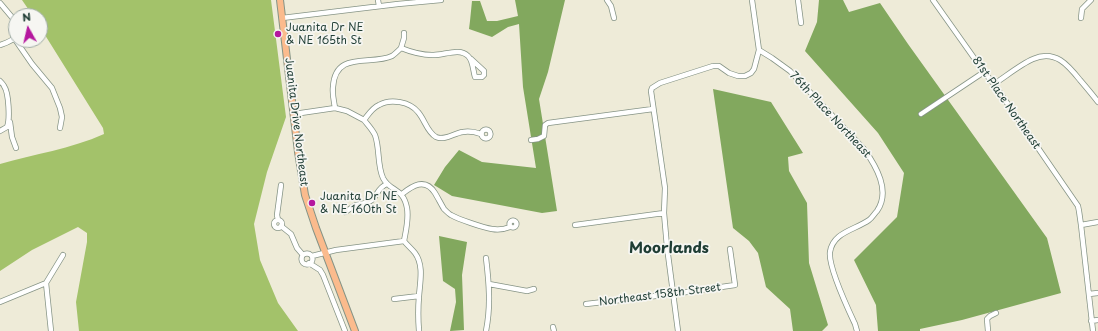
<!DOCTYPE html>
<style>
body{margin:0}
#map{position:relative;width:1098px;height:331px;overflow:hidden;background:#eeebd8;font-family:"Playpen Sans",sans-serif}
canvas{display:block}
.north{position:absolute;left:8px;top:8px;width:40px;height:40px;box-sizing:border-box;background:#f6f6f2;border:1px solid #a0aca6;border-radius:50%;rotate:352deg;font-size:11px;font-weight:700;line-height:16px;text-align:center;color:#1f3d34}
.north::after{content:'';display:block;margin:auto;width:14px;height:18px;background:#b5179e;clip-path:polygon(50% 0,100% 100%,50% 72%,0 100%)}
</style>
<div id="map">
<canvas width="1098" height="331"></canvas>
<div class="north">N</div>
</div>
<script>
const g = document.querySelector('canvas').getContext('2d');
g.lineJoin = 'round';
function paint(path, color) {
  g.fillStyle = color;
  g.fill(path, 'evenodd');
}
function strokePath(path, color, width, dash) {
  g.strokeStyle = color;
  g.lineWidth = width;
  g.lineCap = dash ? 'butt' : 'round';
  g.setLineDash(dash || []);
  g.stroke(path);
}
function write(font, color, halo, rows, align = 'center') {
  g.font = font + ' "Playpen Sans",sans-serif';
  g.lineWidth = 3.5;
  g.setLineDash([]);
  g.textBaseline = 'middle';
  g.strokeStyle = halo;
  g.fillStyle = color;
  for (const [text, x, y, turn = 0] of rows) {
    g.save();
    g.translate(x, y);
    g.rotate((+turn || 0) * Math.PI / 180);
    g.textAlign = isNaN(turn) ? turn : align;
    if (halo) g.strokeText(text, 0, 0);
    g.fillText(text, 0, 0);
    g.restore();
  }
}
paint(new Path2D(`
 M22,0H271L286,117L267,172L254,224L260,260L278,303L298,331H79L76,302L87,242V233L78,227L32,250L0,271V164C34,154 71,149 104,134L103,128L40,27V16H33Z`), '#a3c26a');
paint(new Path2D(`
 M515,0H565L548,72L539,99L557,211L542,213L452,196L434,185L445,167L459,150L482,162L536,168L523,87L519,24L508,27L492,37L469,29L470,21L472,1H480L487,21H497L518,16Z
 M819,0H843L849,12L880,3L908,44L1047,238L1061,293L962,320L920,329V331H878L876,305L854,260L897,217L904,173L878,133L805,51L817,22Z
 M713,89L771,102L803,153L788,157L789,171L807,203L809,263L828,325L822,331H793L790,309L766,287L758,253L749,241L733,228Z
 M439,236L467,242L462,275L464,330L450,331L456,302L455,289L443,281Z`), '#82a85e');
const minor = new Path2D(`
 M378,0L379,6
 M607,0L611,6L614,18
 M798,0L801,23
 M933,0L984,72L994,84L1078,206L1079,211L1081,225L1093,331
 M0,3L16,22
 M282,18L398,4L441,0
 M1081,18L1082,9L1091,0
 M14,38L32,64L52,88L60,108L62,117L60,128
 M0,45C6,43 13,41 16,36
 M401,48L404,38V33
 M759,50L772,58L790,71L864,149C876,166 891,191 877,211C874,214 872,218 869,220C855,230 833,232 830,252C828,267 848,309 855,324L857,331
 M0,81C0,81 4,85 4,86C9,93 10,120 7,127L0,131
 M994,84C1005,77 1021,64 1033,59C1055,49 1068,65 1080,80C1086,87 1092,94 1098,102
 M335,108C334,101 332,94 333,87C335,50 371,66 392,56C395,54 398,51 401,48C411,52 421,55 432,55C443,56 459,47 468,56C473,60 473,71 475,77H482L484,75V71L471,59
 M294,114L335,108L347,111L364,120C368,115 372,108 379,105C391,98 410,102 418,112C425,120 427,132 436,137C445,141 454,133 463,132C469,131 475,132 481,134
 M921,114L984,72
 M364,120C368,125 372,129 375,135C380,149 377,165 383,178C390,192 403,187 407,208C409,219 406,230 404,241C407,245 412,249 415,253C424,265 420,282 419,296C418,308 418,319 419,331
 M10,122L12,137L16,148
 M481.5 134a4.5 4.5 0 1 1 9 0a4.5 4.5 0 1 1-9 0Z
 M531,140L538,139L544,136L545,125L548,123L653,109
 M402,194C412,186 425,177 435,193C438,198 441,204 444,209C446,211 449,214 451,215C458,219 484,228 492,229C498,230 505,229 510,227
 M345,212C349,210 352,207 356,205C362,203 367,204 372,200C378,195 377,188 387,184
 M274 224a4 4 0 1 1 8 0a4 4 0 1 1-8 0Z
 M278,220L277,215L281,185
 M509.5 224a3.5 3.5 0 1 1 7 0a3.5 3.5 0 1 1-7 0Z
 M575,225L664,213
 M1081,225L1098,222
 M281,226L291,234L297,248L303,255
 M301.5 259a5.5 5.5 0 1 1 11 0a5.5 5.5 0 1 1-11 0Z
 M312,256L336,250L404,241
 M309,263L320,270L323,275L345,331
 M46,283L51,331
 M489,284L527,291L534,289
 M1089,294L1098,293
 M394,299L419,296
 M0,302L46,283L63,255
 M586,304L673,294L735,285L730,249
 M1091,321L1098,320
 M553,327L554,331
 M486,331C491,306 489,283 486,258
 M678,331L667,247L664,213L665,188L651,91L652,88L660,83L713,66H719L729,73L738,76H745L751,73L754,69L759,50L752,0
 M988,331L987,319L990,316L996,313`);
const major = new Path2D(`
 M280,0L298,152L305,195L316,228L355,331`);
strokePath(minor, '#869486', 6);
strokePath(major, '#869486', 8);
strokePath(minor, '#fff', 4.5);
strokePath(major, '#fbbb8d', 6);
for (const [x, y, r, color] of [
 [278,34,4,"#b5179e"],
 [312,203,4,"#b5179e"]
]) {
  const dot = new Path2D();
  dot.arc(x, y, r, 0, 2 * Math.PI);
  g.fillStyle = color;
  g.fill(dot);
  strokePath(dot, '#f6f6f2', 1.5);
}
write('11px', '#1f3d34', '#f6f6f2', [
 ["Juanita Dr NE",286,28],
 ["& NE 165th St",286,41],
 ["Juanita Dr NE",320,197],
 ["& NE 160th St",320,210]
], 'left');
write('11px', '#1f3d34', '#f6f6f2', [
 ["81st Place Northeast",1006,103,55],
 ["76th Place Northeast",830,115,47],
 ["Juanita Drive Northeast",296,122,83],
 ["Northeast 158th Street",660,295,-7]
]);
write('bold 15px', '#1f3d34', '#f6f6f2', [
 ["Moorlands",669,249]
]);
</script>
